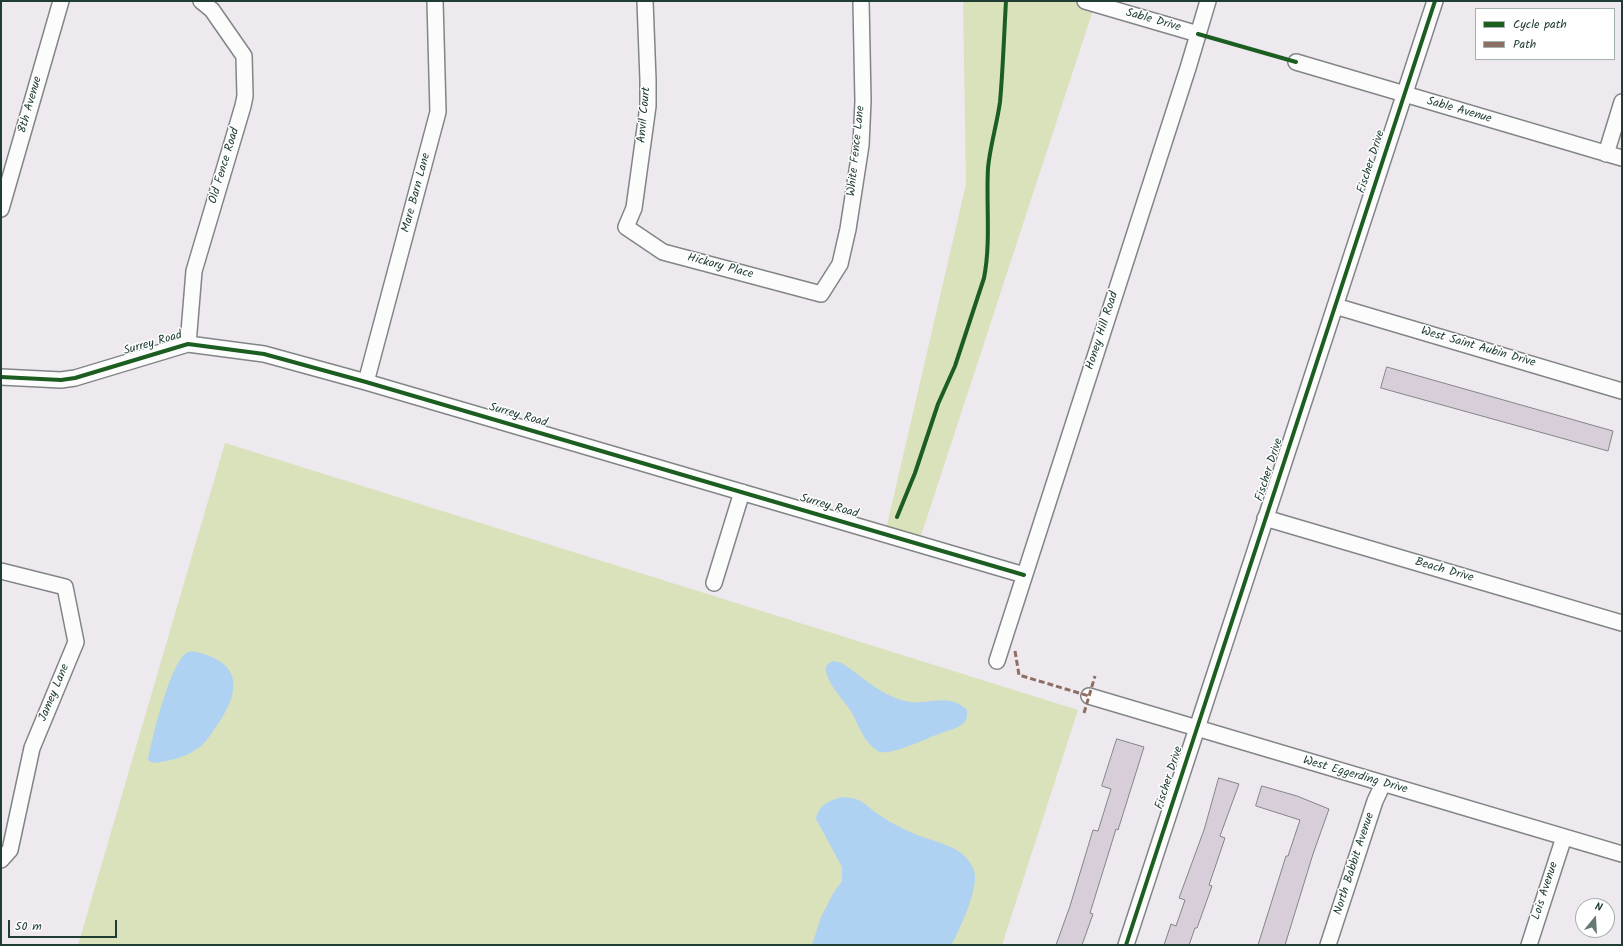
<!DOCTYPE html>
<style>
body{margin:0}
#map{position:relative;width:1623px;height:946px;overflow:hidden;background:#eee9ef;font-family:Kalam,sans-serif}
canvas{display:block}
.frame{position:absolute;inset:0;border:2px solid #1f3d34;pointer-events:none}
.legend{position:absolute;left:1475px;top:8px;width:140px;height:52px;box-sizing:border-box;background:#fff;border:1px solid #a5b1ae;margin:0;padding:5px 7px;list-style:none;font-size:12px;color:#1f3d34}
.legend li{display:flex;align-items:center;gap:8px;height:20px}
.legend b{width:20px;border:1px solid #a5b1ae}
.north{position:absolute;left:1575px;top:898px;width:40px;height:40px;box-sizing:border-box;background:#fff;border:1px solid #a5b1ae;border-radius:50%;rotate:18deg;font-size:11px;font-weight:700;line-height:16px;text-align:center;color:#1f3d34}
.north::after{content:'';display:block;margin:auto;width:14px;height:18px;background:#677975;clip-path:polygon(50% 0,100% 100%,50% 72%,0 100%)}
.scale{position:absolute;left:8px;top:920px;width:109px;height:18px;box-sizing:border-box;border:2px solid #1f3d34;border-top:0;padding-left:5px;font-size:12px;line-height:14px;white-space:nowrap;color:#1f3d34;-webkit-text-stroke:3px #fff;paint-order:stroke}
</style>
<div id="map">
<canvas width="1623" height="946"></canvas>
<div class="frame"></div>
<ul class="legend">
<li><b style="height:5px;background:#1b5e20"></b>Cycle path</li>
<li><b style="height:5px;background:#8d6e63"></b>Path</li>
</ul>
<div class="north">N</div>
<div class="scale">50 m</div>
</div>
<script>
const g = document.querySelector('canvas').getContext('2d');
g.lineJoin = 'round';
function paint(path, color) {
  g.fillStyle = color;
  g.fill(path, 'evenodd');
}
function strokePath(path, color, width, dash) {
  g.strokeStyle = color;
  g.lineWidth = width;
  g.lineCap = dash ? 'butt' : 'round';
  g.setLineDash(dash || []);
  g.stroke(path);
}
function write(font, color, halo, rows, align = 'center') {
  g.font = font + ' Kalam,sans-serif';
  g.lineWidth = 3;
  g.setLineDash([]);
  g.textBaseline = 'middle';
  g.strokeStyle = halo;
  g.fillStyle = color;
  for (const [text, x, y, turn = 0] of rows) {
    g.save();
    g.translate(x, y);
    g.rotate((+turn || 0) * Math.PI / 180);
    g.textAlign = isNaN(turn) ? turn : align;
    if (halo) g.strokeText(text, 0, 0);
    g.fillText(text, 0, 0);
    g.restore();
  }
}
paint(new Path2D(`
 M963,1H1096L917,548L884,538L966,184Z
 M225,443L1078,710L1002,945H78Z`), '#d9e2bb');
paint(new Path2D(`
 M192,651C237,660 244,684 220,721C214,729 209,739 201,746C188,757 170,761 153,763L148,760C152,738 169,669 184,655C186,652 189,652 192,651Z
 M834,661L842,663C863,677 885,699 911,702C932,704 949,693 967,710C969,726 956,728 944,732C929,737 894,755 880,752C874,750 870,744 866,740C860,731 857,722 852,713C845,701 828,685 826,671C825,665 829,662 834,661Z
 M843,797C864,799 862,803 878,814C885,819 893,824 902,828C918,837 936,840 953,848C964,853 974,864 975,876C976,893 960,930 951,945H812L821,917L834,892L842,881V867L816,819C819,804 830,800 843,797Z`), '#b0d2f2');
const building = new Path2D(`
 M1387,367L1613,431L1608,451L1381,388Z
 M1117,739L1144,747L1118,830L1116,829L1090,913L1093,914L1082,945H1056L1070,906L1093,830L1098,831L1111,789L1102,786Z
 M1219,778L1239,784L1220,836L1225,838L1209,885L1212,886L1197,928H1195L1189,945H1164L1171,924L1176,926L1185,900L1179,898L1204,830Z
 M1262,786L1297,796L1329,809L1313,854L1285,945H1258L1286,856H1288L1300,820L1256,806Z`);
paint(building, '#d7ced9');
strokePath(building, '#828586', 1);
const minor = new Path2D(`
 M645,1L648,80V106L634,208L626,227L663,252L821,294L840,264L848,229L861,145L863,101L861,1
 M1085,1L1198,34
 M1296,62L1622,158
 M1606,154L1622,102
 M1,209L61,1
 M1335,306L1622,391
 M188,344L194,271L243,106L245,96L244,56L212,10L201,1
 M1,377L61,380L75,378L188,344L264,354L366,382L1024,575
 M366,382L438,112L435,1
 M1265,518L1622,623
 M1,571L65,587L76,642L32,748L10,850L1,860
 M714,583L742,492
 M997,661L1188,68L1208,1
 M1089,696L1622,854
 M1126,945L1435,1
 M1328,945L1375,801L1383,784
 M1529,945L1564,837`);
strokePath(minor, '#828586', 18);
strokePath(minor, '#fcfcfd', 15);
strokePath(new Path2D(`
 M1015,651L1019,675L1089,696
 M1084,713L1095,676`), '#8d6e63', 3, [6, 3]);
strokePath(new Path2D(`
 M1198,34L1296,62
 M1,377L61,380L75,378L188,344L264,354L366,382L1024,575
 M897,517L915,473L938,404L955,366L984,278C991,242 986,205 988,168C990,146 997,124 1000,102C1003,69 1004,35 1006,1
 M1126,945L1435,1`), '#1b5e20', 4);
write('12px', '#1f3d34', '#fff', [
 ["Sable Drive",1153,21,16],
 ["8th Avenue",31,105,-74],
 ["Sable Avenue",1459,111,16],
 ["Anvil Court",645,115,-85],
 ["White Fence Lane",857,151,-84],
 ["Fischer Drive",1372,162,-72],
 ["Old Fence Road",225,166,-73],
 ["Mare Barn Lane",417,193,-75],
 ["Hickory Place",720,267,15],
 ["Honey Hill Road",1103,331,-72],
 ["Surrey Road",153,344,-16],
 ["West Saint Aubin Drive",1478,348,16],
 ["Surrey Road",518,416,16],
 ["Fischer Drive",1270,470,-72],
 ["Surrey Road",829,507,16],
 ["Beach Drive",1444,571,16],
 ["Jamey Lane",55,693,-67],
 ["West Eggerding Drive",1355,776,16],
 ["Fischer Drive",1170,778,-72],
 ["North Babbit Avenue",1355,864,-72],
 ["Lois Avenue",1546,891,-72]
]);
</script>
